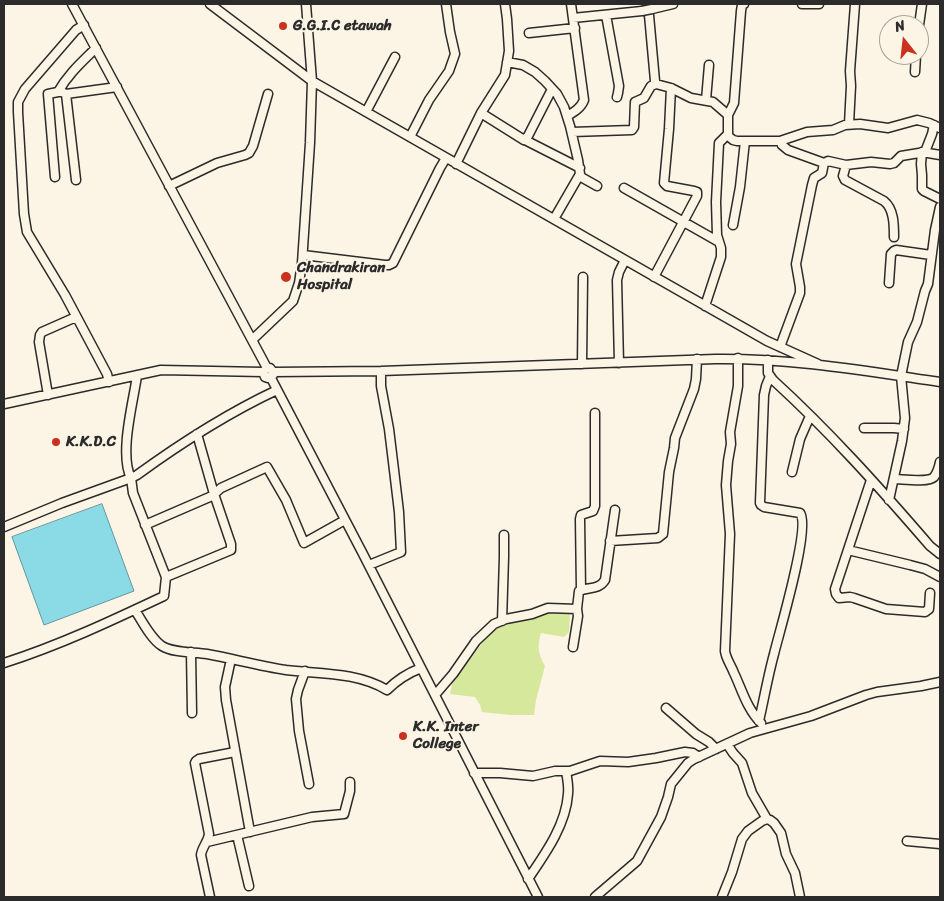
<!DOCTYPE html>
<style>
body{margin:0}
#map{position:relative;width:944px;height:901px;overflow:hidden;background:#fcf5e5;font-family:Sriracha,sans-serif}
canvas{display:block}
.frame{position:absolute;inset:0;border:5px solid #2b2b2b;pointer-events:none}
.north{position:absolute;left:879px;top:15px;width:50px;height:50px;box-sizing:border-box;background:#fcf5e5;border:1px solid #a8a49b;border-radius:50%;rotate:344deg;font-size:14px;font-weight:700;line-height:20px;text-align:center;color:#2b2b2b}
.north::after{content:'';display:block;margin:auto;width:18px;height:22px;background:#c8321e;clip-path:polygon(50% 0,100% 100%,50% 72%,0 100%)}
</style>
<div id="map">
<canvas width="944" height="901"></canvas>
<div class="frame"></div>
<div class="north">N</div>
</div>
<script>
const g = document.querySelector('canvas').getContext('2d');
g.lineJoin = 'round';
function paint(path, color) {
  g.fillStyle = color;
  g.fill(path, 'evenodd');
}
function strokePath(path, color, width, dash) {
  g.strokeStyle = color;
  g.lineWidth = width;
  g.lineCap = dash ? 'butt' : 'round';
  g.setLineDash(dash || []);
  g.stroke(path);
}
function write(font, color, halo, rows, align = 'center') {
  g.font = font + ' Sriracha,sans-serif';
  g.lineWidth = 4;
  g.setLineDash([]);
  g.textBaseline = 'middle';
  g.strokeStyle = halo;
  g.fillStyle = color;
  for (const [text, x, y, turn = 0] of rows) {
    g.save();
    g.translate(x, y);
    g.rotate((+turn || 0) * Math.PI / 180);
    g.textAlign = isNaN(turn) ? turn : align;
    if (halo) g.strokeText(text, 0, 0);
    g.fillText(text, 0, 0);
    g.restore();
  }
}
paint(new Path2D(`
 M546,611L570,614L569,632L564,637L541,633C537,647 538,653 545,666L536,700L534,715H511L482,712L480,705L475,697L450,694L453,681L498,623Z`), '#d6e89c');
const water = new Path2D(`
 M102,504L134,591L44,625L12,537Z`);
paint(water, '#8bdbe6');
strokePath(water, '#65959b', 1);
const minor = new Path2D(`
 M72,4L267,368
 M210,4L312,81L767,341L818,364
 M648,4L655,81L656,84
 M802,4H819
 M652,9L673,4
 M606,15L619,86L618,93L617,97
 M573,18L642,11
 M84,25L76,30L25,89L18,102V112L24,214L27,232L65,295L107,374L109,382
 M919,25L922,4
 M529,33L575,28
 M507,62L523,65L535,72L545,81L557,94L564,107L570,126L578,160L580,174L554,219
 M915,72L916,55
 M57,92H62L66,94L76,180
 M66,94L117,87
 M706,100L709,65
 M366,112L395,57
 M481,113L524,140L528,136L552,89
 M567,116C574,112 581,108 584,100L571,4
 M849,124L851,86L850,71L855,4
 M572,132L632,130L634,127L635,102L644,98L651,86L656,84L671,88L691,98L713,102L728,115
 M727,135L733,140L737,141H780L807,132L833,130L845,125L860,124L888,128L917,120L929,123L940,128
 M410,137L429,100L449,71L455,54L450,32L446,4
 M525,140L580,168
 M782,145L788,150L824,163
 M940,155L922,152L921,164L922,175V189L924,191L940,199
 M456,164L481,113L505,75L509,51L507,19L505,4
 M846,165L843,176L845,180L884,201C894,209 894,225 894,237
 M580,174L581,177L597,186
 M55,177L48,94L58,92C68,74 82,62 96,48
 M169,186L217,163L245,155L249,153L253,146L268,94
 M624,188L719,242
 M733,225L740,187L745,141
 M303,255L385,265H389L393,263L440,168L446,158
 M654,277L697,196V192L694,191L667,186L664,183L669,129L671,88
 M889,283L891,254L894,251L896,250L931,255
 M705,306L721,257V248L717,235L716,202L719,143L728,134V115L734,103L741,11L742,5L744,4
 M252,340L293,301L299,283L302,263L310,143L312,81L306,4
 M780,347L800,293V287L796,264L812,185L814,178L822,173L824,163L828,161L846,165L871,162L890,164L894,163L901,156L925,152L932,134L934,125
 M738,358V386L730,432L731,444L728,461L726,485L730,534L725,651C726,659 731,665 734,673C742,690 747,709 761,723
 M768,360V373L773,380C829,431 880,488 930,546L940,554
 M619,363L617,280L619,272L625,260
 M582,364L583,277
 M273,372L381,371L715,359C791,358 865,371 940,382
 M137,376C133,403 119,454 131,478L137,475C181,443 228,413 277,390
 M271,378L363,554L538,897
 M48,395L39,342L40,335L42,332L76,317
 M4,404L161,370L263,372L267,368H270L273,372V375L268,378L265,377L263,372
 M864,428H894L904,429
 M792,472L800,439L810,416
 M894,479C902,479 928,483 934,477C937,473 939,467 940,462
 M871,480L838,580L835,589L836,594L839,598L850,597L854,598L886,609L925,612L929,609L930,593
 M889,500L902,441L905,418L901,376L908,342L917,322L925,291L928,284L935,230L940,207
 M145,525L212,496L221,488L267,467L286,500L304,543L345,520
 M4,527L62,503L131,478L133,493L166,577L164,596C111,621 60,645 4,663
 M610,541L658,538L663,534L669,472L674,448L675,438L694,389L696,379L697,359
 M848,550L910,565L925,569L940,577
 M369,565L401,552L399,512L394,470L389,429L381,386V371
 M166,577L231,550V544L214,494L197,434
 M581,590L580,519L581,515L593,511L595,506V413
 M577,609L579,591C588,587 599,590 605,580L615,510
 M135,610C142,621 151,639 162,646C173,653 194,652 207,654C234,659 260,666 286,670C320,674 357,672 387,690C397,680 408,673 421,668
 M502,621L504,557V535
 M191,652L192,713
 M231,659L225,687L226,700L250,832
 M305,671L298,690L296,699L299,731L309,784
 M435,695L453,674L476,641L494,624L506,619L532,614L548,608L577,609L578,616L573,647
 M666,708L696,734L709,742L716,749
 M759,721C764,699 768,676 774,654C779,633 811,527 800,513L764,507L761,505L760,503L764,395L766,386L770,376
 M727,744L733,753L742,763L752,793L767,819
 M474,773H500L533,776L555,771H570L600,761L628,762L656,758L685,752L693,753L699,757
 M237,835L249,886
 M907,841L940,844
 M207,842L312,817L344,814L350,791V782
 M528,879C545,854 566,825 568,794C569,786 567,778 566,771
 M210,897L201,855C202,847 208,842 209,834L195,763L196,761L199,759L235,752
 M595,897L637,861L661,817L668,797L671,784L688,763L694,759L750,733L811,716L866,695L877,692L921,686L940,682
 M722,897L732,872L742,839L748,831L762,821L767,819L770,820L774,823L781,833L786,854L795,873L800,897`);
strokePath(minor, '#2b2b2b', 11);
strokePath(minor, '#fcf5e5', 8);
const minorBridge = new Path2D(`
 M642,11L652,9`);
strokePath(minorBridge, '#2b2b2b', 11, []);
strokePath(minorBridge, '#fcf5e5', 8);
for (const [x, y, r, color] of [
 [283,26,5,"#c8321e"],
 [286,277,6,"#c8321e"],
 [56,442,5,"#c8321e"],
 [403,736,5,"#c8321e"]
]) {
  const dot = new Path2D();
  dot.arc(x, y, r, 0, 2 * Math.PI);
  g.fillStyle = color;
  g.fill(dot);
  strokePath(dot, '#fcf5e5', 2);
}
write('bold 15px', '#2b2b2b', '#fcf5e5', [
 ["G.G.I.C etawah",293,26],
 ["Chandrakiran",297,268],
 ["Hospital",297,285],
 ["K.K.D.C",66,442],
 ["K.K. Inter",413,727],
 ["College",413,744]
], 'left');
</script>
